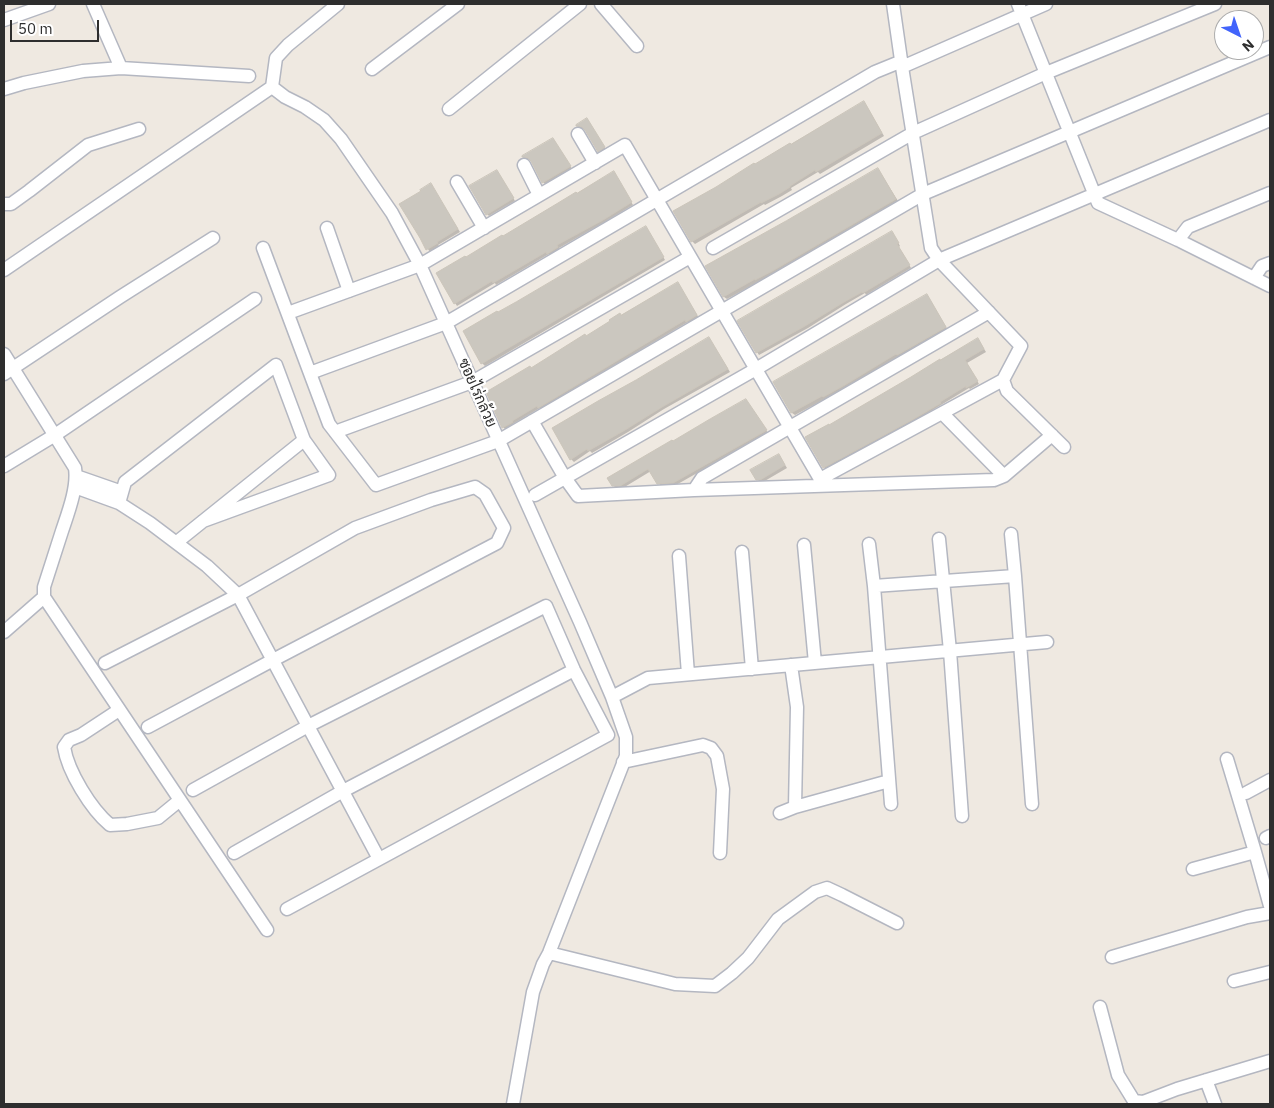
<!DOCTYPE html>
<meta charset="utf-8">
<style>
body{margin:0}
#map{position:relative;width:1274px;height:1108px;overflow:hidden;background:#efe9e1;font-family:"IBM Plex Sans",sans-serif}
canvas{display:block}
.frame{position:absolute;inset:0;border:5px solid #2e2e2e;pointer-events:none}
.north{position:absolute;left:1214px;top:10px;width:50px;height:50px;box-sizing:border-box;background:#fff;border:1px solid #ababab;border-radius:50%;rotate:139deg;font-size:14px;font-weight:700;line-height:20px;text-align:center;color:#2e2e2e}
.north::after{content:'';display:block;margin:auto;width:18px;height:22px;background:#4264fb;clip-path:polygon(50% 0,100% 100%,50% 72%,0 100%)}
.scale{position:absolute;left:10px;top:20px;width:89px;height:22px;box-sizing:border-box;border:2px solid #2e2e2e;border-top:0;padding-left:6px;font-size:15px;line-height:18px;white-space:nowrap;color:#2e2e2e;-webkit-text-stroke:4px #fff;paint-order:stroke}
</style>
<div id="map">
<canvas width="1274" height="1108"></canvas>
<div class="frame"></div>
<div class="north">N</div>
<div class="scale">50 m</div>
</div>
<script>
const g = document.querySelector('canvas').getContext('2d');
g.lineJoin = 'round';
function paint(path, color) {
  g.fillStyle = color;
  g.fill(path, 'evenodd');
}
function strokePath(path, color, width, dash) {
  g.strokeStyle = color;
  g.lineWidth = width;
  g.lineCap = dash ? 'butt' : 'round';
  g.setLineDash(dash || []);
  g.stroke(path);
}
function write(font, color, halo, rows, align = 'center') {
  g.font = font + ' "IBM Plex Sans",Sarabun,sans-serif';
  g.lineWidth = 4.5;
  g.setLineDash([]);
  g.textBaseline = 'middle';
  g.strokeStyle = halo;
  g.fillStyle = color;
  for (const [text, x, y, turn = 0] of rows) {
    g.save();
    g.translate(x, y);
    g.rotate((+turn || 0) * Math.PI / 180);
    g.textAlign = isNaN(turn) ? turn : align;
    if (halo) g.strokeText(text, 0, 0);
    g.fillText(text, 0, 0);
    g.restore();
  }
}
paint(new Path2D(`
 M866,105L884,136L820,174L818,172L791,188L792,190L782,196L765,205L764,204L695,244L692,241L675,211L791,145Z
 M589,122L606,150L601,153L585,129L580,128L577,125Z
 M555,142L572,169L546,185L543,182L532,160L526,159L523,157Z
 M880,172L898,201L777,272L727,299L724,297L707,266Z
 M614,173L633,205L605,222L559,248L560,250L551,256L549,254L496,285L495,283L457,306L455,303L503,237Z
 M499,174L515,201L489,216L487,214Z
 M431,185L460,232L438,245L439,246L430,252L421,239L422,191Z
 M646,228L665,260L485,366L482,363L465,332Z
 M894,235L900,246L899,247L911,268L866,295L865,293L846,304L808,328L759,355L757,352Z
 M678,284L699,318L689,324L688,322L541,409L540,408L513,424L514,425L506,430L503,427L487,392L531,369Z
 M927,295L948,330L900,357V356L846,388L795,415L792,413L775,383Z
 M709,338L730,372L664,409L628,432L592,453L590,451L574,462L571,459Z
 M980,342L986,352L967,363L979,384L970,389L969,388L913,422L827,470L824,467L829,426Z
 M746,400L768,433L676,485L661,486L651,471L623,488H616L613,485Z
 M781,458L787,468L763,482H760L757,479Z`), '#0003');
const building = new Path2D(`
 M864,101L882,133L816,172L815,170L790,186V187L779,194L761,203V202L691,242L673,211L716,187L754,163L755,164L790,143L791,144Z
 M587,118L605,147L598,152L585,130L582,127L576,126V125Z
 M553,138L571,166L542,183L531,161L528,158L522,157V156Z
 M878,168L896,199L774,270L755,280V279L723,297L705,266L786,221Z
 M497,170L514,198L486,215L469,186Z
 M614,171L632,202L603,220L557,245L558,247L547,254L546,252L493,283L492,281L454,304L436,273L465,256L466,257L502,235L503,236L558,203L576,192L577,193Z
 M431,183L458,229L437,242L438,243L426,250L420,238L399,204L421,191L420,190Z
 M646,226L664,257L481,364L463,331L497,311L498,312L516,302Z
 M892,231L899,243L897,244L910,265L863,293L862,292L844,302L805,326L756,353L737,321Z
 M678,282L697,315L686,322L685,320L538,408L537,406L512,421L513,422L502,428L486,392L530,366L531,368L585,334L586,336L610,321L609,320L620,313L621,315Z
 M927,294L946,327L897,355L896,354L843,386L823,397L822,396L791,413L773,382Z
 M709,337L728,369L662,407L625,430L588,451L587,449L570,460L552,428L598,401L636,380Z
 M978,338L984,349L965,360L978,381L966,388V386L940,402L941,403L910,421L823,468L805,437L829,424V425L911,377L940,359V360Z
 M746,399L767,430L673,483L657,484L648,469L620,486H612L607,478L672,440L673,441L710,419Z
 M779,454L785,465L760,480H756L750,470Z`);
paint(building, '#cbc7bf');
strokePath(building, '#cbc5ba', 1);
const minor = new Path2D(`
 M93,4L121,68
 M601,4L637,46
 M1018,4L1098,203L1178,240L1270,286
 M4,20L49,4
 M902,67L1046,4
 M372,69L458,4
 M272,87L285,97L305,107L324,120L341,139L392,213L420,265L580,622L612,697L626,737V756L549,953L543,964L533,992L513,1104
 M4,89L24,83L83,71L121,68L249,76
 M449,109L580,4
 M578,134L595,163
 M524,165L539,195
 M457,182L484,228
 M4,204H11L29,191L88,145L139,129
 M327,228L349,291
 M1178,240L1188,227L1270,193
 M263,248L329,424L376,485L498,441L923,194L1270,47
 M713,248L913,133L1046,73L1215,4
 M4,270L272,87L276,58L288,45L338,4
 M1254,278L1262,266L1270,263
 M288,313L420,265L625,145L820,479V486
 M4,354L75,468C78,487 68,513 62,531C56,550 50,568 44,587V597L267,930
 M310,373L446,323L875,72L902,61
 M4,374L120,297L213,238
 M1003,380L1007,391L1064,447
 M942,413L1004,476
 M532,421L565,478L578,496L694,490L994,480L1004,476L1052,435
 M335,432L472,382L690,257
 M4,466L55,435L255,299
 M76,476L122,492
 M820,479L1003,380L1021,346L939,260L931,248L902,67L893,4
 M75,487L119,503L150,523L207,566L238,595L379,859
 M694,490L702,478L989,312
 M535,495L756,369L939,260L1270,120
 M119,503L125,482L276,365L304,440
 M1011,534L1015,576L1032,804
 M939,539L950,651L962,816
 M177,542L304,440L329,475L203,521
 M869,544L874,586L891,804
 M804,545L815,663
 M742,552L752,669
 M679,556L688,674
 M874,586L1015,576
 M4,632L44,597
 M105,663L238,595L355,528L431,500L475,487L485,494L504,528L497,543L273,660L148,727
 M791,665L797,707L795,807
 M612,697L648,678L1047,642
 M119,710L81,735L69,740L64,747C68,772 91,809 110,825L127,824L158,818L180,800
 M1227,759L1255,852L1270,906
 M623,762L703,745L711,748L717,756L723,789L720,853
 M193,790L308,726L546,606L574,670L608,735L287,909
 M1246,793L1270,780
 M780,813L795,807L889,781
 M1266,838L1270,836
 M234,853L343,791L574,670
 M1193,869L1255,852
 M549,953L675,984L715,986L732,973L748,958L778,919L815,892L827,888L842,895L897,923
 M1112,957L1247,917L1270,913
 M1234,981L1270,972
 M1100,1007L1118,1075L1134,1101L1143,1102L1177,1089L1270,1061
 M1206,1080L1215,1104`);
strokePath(minor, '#b4b7c1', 15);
strokePath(minor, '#fff', 12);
write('15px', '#2e2e2e', '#fff', [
 ["ซอยไร่กล้วย",477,393,66]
]);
</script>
